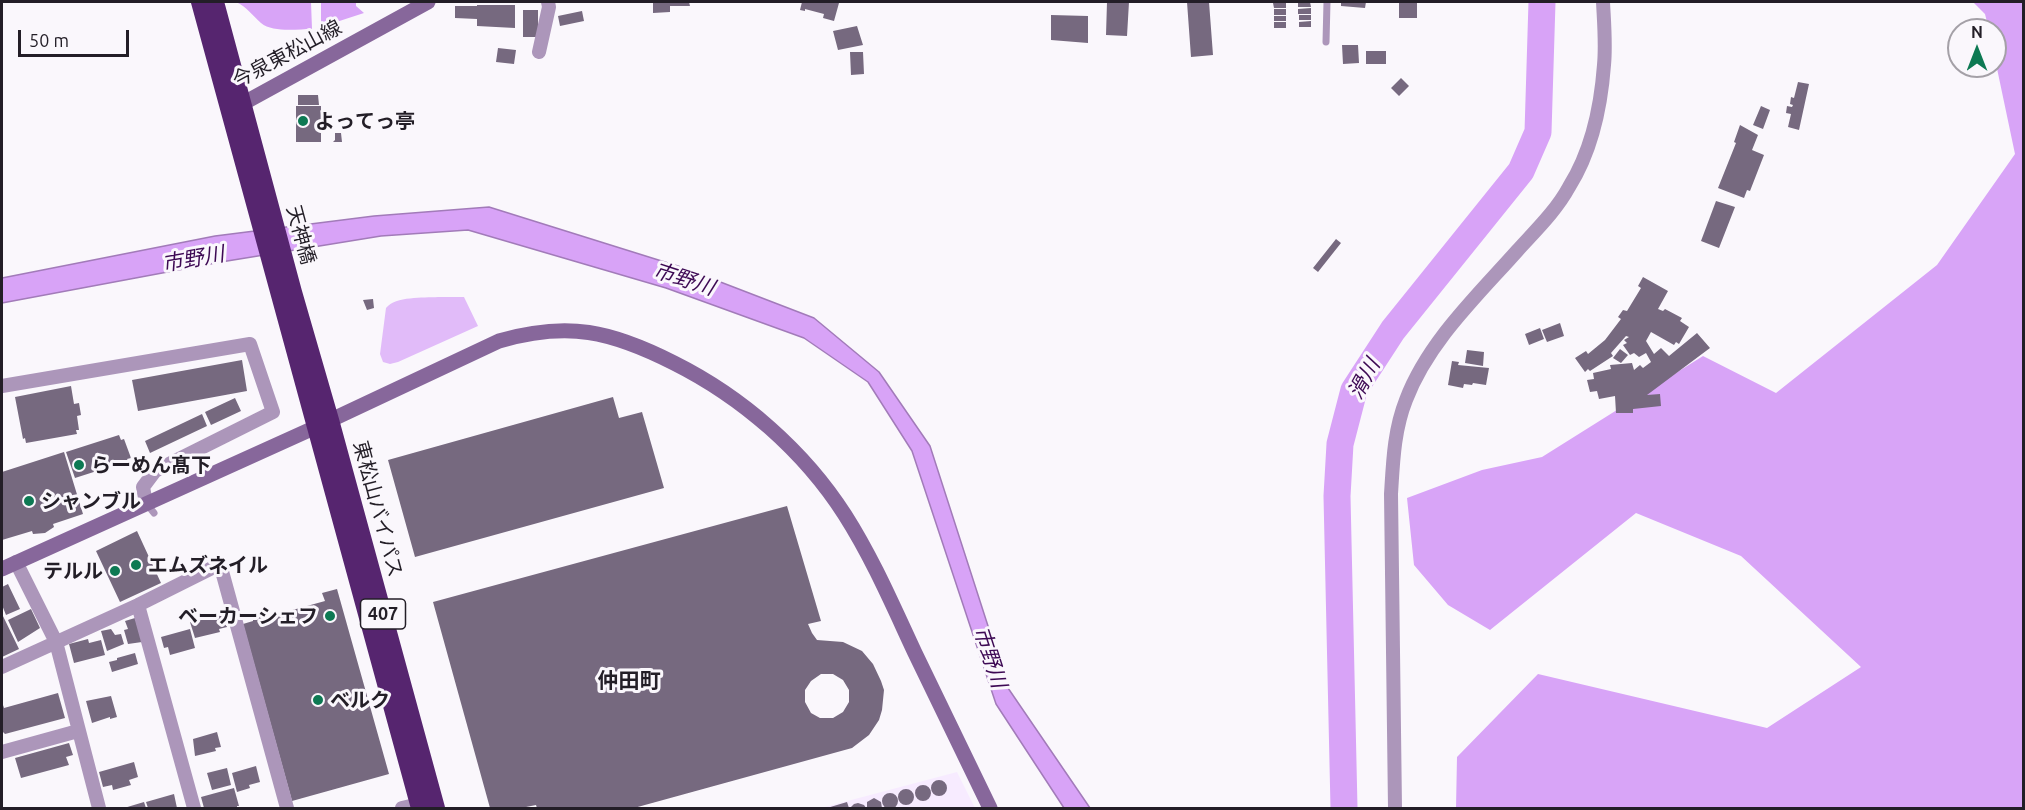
<!DOCTYPE html>
<meta charset="utf-8">
<style>
body{margin:0}
#map{position:relative;width:2025px;height:810px;overflow:hidden;background:#faf7fc;font-family:Ubuntu,sans-serif}
canvas{display:block}
.frame{position:absolute;inset:0;border:3px solid #231e27;pointer-events:none}
.north{position:absolute;left:1947px;top:18px;width:60px;height:60px;box-sizing:border-box;background:#faf7fc;border:2px solid #a4a0a7;border-radius:50%;rotate:0deg;font-size:16px;font-weight:700;line-height:24px;text-align:center;color:#231e27}
.north::after{content:'';display:block;margin:auto;width:21px;height:27px;background:#0d7953;clip-path:polygon(50% 0,100% 100%,50% 72%,0 100%)}
.scale{position:absolute;left:18px;top:30px;width:111px;height:27px;box-sizing:border-box;border:3px solid #231e27;border-top:0;padding-left:8px;font-size:18px;line-height:21px;white-space:nowrap;color:#231e27;-webkit-text-stroke:4px #faf7fc;paint-order:stroke}
</style>
<div id="map">
<canvas width="2025" height="810"></canvas>
<div class="frame"></div>
<div class="north">N</div>
<div class="scale">50 m</div>
</div>
<script>
const g = document.querySelector('canvas').getContext('2d');
g.lineJoin = 'round';
function paint(path, color) {
  g.fillStyle = color;
  g.fill(path, 'evenodd');
}
function strokePath(path, color, width, dash) {
  g.strokeStyle = color;
  g.lineWidth = width;
  g.lineCap = dash ? 'butt' : 'round';
  g.setLineDash(dash || []);
  g.stroke(path);
}
function write(font, color, halo, rows, align = 'center') {
  g.font = font + ' Ubuntu,"Noto Sans JP",sans-serif';
  g.lineWidth = 6;
  g.setLineDash([]);
  g.textBaseline = 'middle';
  g.strokeStyle = halo;
  g.fillStyle = color;
  for (const [text, x, y, turn = 0] of rows) {
    g.save();
    g.translate(x, y);
    g.rotate((+turn || 0) * Math.PI / 180);
    g.textAlign = isNaN(turn) ? turn : align;
    if (halo) g.strokeText(text, 0, 0);
    g.fillText(text, 0, 0);
    g.restore();
  }
}
paint(new Path2D(`
 M957,772L975,808H821Z`), '#f7ebff');
paint(new Path2D(`
 M438,297H464L478,326L398,362L390,364L383,362L380,354L386,308C396,296 423,298 438,297Z`), '#e1bbf9');
paint(new Path2D(`
 M236,2H311L312,29C298,29 273,33 261,23C252,15 247,7 236,2Z
 M321,2H356V6L364,13L321,27Z
 M1973,2H2023V808H1456L1457,757L1538,674L1767,728L1861,667L1741,556L1636,513L1490,630L1448,605L1414,565L1407,498L1482,470L1542,457L1703,356L1776,393L1937,265L2015,154L1995,59V30H1989L1985,14Z`), '#d8a4f7');
const water = new Path2D(`
 M489,207L684,268L814,318L879,372L930,446L1008,688L1090,808H1064L996,704L912,451L868,382L804,338L666,288L468,230L381,236L221,262L2,303V278L215,236L374,216Z`);
paint(water, '#d8a3f7');
strokePath(water, '#a27bb9', 1.5);
strokePath(new Path2D(`
 M1344,808L1337,496L1340,444L1354,390L1393,330L1521,171L1538,132L1542,2`), '#d8a3f7', 27);
paint(new Path2D(`
 M653,2H689L690,6H670V12L653,13Z
 M802,2L839,3L834,21L823,18L824,14L805,9V11L800,10Z
 M1107,2H1129L1127,36L1106,35Z
 M1187,2H1209L1213,55L1191,57Z
 M1298,2H1310L1311,7H1298Z
 M1341,2H1366L1365,8L1341,6Z
 M1399,2H1417V18H1399Z
 M1273,3H1286V8H1274Z
 M477,5H515V28L477,26V19L455,18V6H477Z
 M1311,8V14H1298V9Z
 M1274,9H1286V15H1274Z
 M523,10H538V37H523Z
 M582,11L584,21L560,26L558,16Z
 M1051,15L1088,16V43L1051,40Z
 M1299,15H1311V20H1299Z
 M1274,16H1286V21H1274Z
 M1311,21V27H1299V22Z
 M1274,22H1286V28H1274Z
 M857,26L863,45L838,50L833,31Z
 M1342,45H1358L1359,63L1343,64Z
 M498,48L516,50L514,64L496,62Z
 M1366,51H1386V64H1366Z
 M850,52H863L864,74L851,75Z
 M1401,78L1409,86L1399,96L1391,88Z
 M1798,82L1809,84L1799,130L1788,127L1791,114L1786,113L1787,106L1792,107L1793,105L1790,104L1791,97L1794,98Z
 M298,95H318L319,105H298Z
 M296,106H321V142H296Z
 M1761,106L1770,110L1763,129L1753,125Z
 M1740,125L1758,135L1752,150L1764,155L1750,191L1747,190L1744,198L1718,188L1736,143L1734,142Z
 M335,133H341L342,142H333L335,140Z
 M1716,201L1735,207L1719,248L1701,241Z
 M1336,239L1341,243L1318,272L1313,268Z
 M1643,277L1668,291L1658,309L1663,311L1665,309L1682,318L1680,321L1689,327L1679,344L1676,342L1674,345L1651,332L1646,341L1654,354L1661,348L1669,356L1697,333L1710,348L1647,395L1660,394L1661,406L1633,409V413H1616L1615,396L1599,399L1597,391L1590,392L1587,380L1594,379L1593,373L1611,369L1610,365L1632,363L1634,370L1640,365L1643,368L1651,362L1646,353L1639,357L1634,353L1630,355L1623,345L1627,343L1624,340L1629,337L1626,336L1611,353L1613,356L1590,371L1588,369L1585,372L1575,358L1586,351L1588,354L1605,340L1621,319L1618,317L1623,310L1627,311L1641,288L1638,286Z
 M373,299L374,308L367,310L363,300Z
 M1560,323L1564,336L1547,342L1542,330Z
 M1540,328L1544,339L1529,345L1525,334Z
 M1620,349L1628,355L1621,363L1613,358Z
 M1467,350L1484,352L1483,366L1465,363Z
 M242,360L247,391L138,411L132,380Z
 M1452,361L1459,362L1458,365L1489,368L1486,385L1473,383L1472,385L1464,384L1463,388L1448,385Z
 M71,386L74,404L79,403L81,415L77,416L79,430H76L77,434L26,443L25,438L23,439L15,397Z
 M613,397L619,418L642,412L664,488L415,557L388,460Z
 M235,398L241,411L211,425L205,412Z
 M202,414L207,426L150,453L145,441Z
 M119,435L121,440L124,439L131,458L127,459L128,461L75,478L66,452Z
 M64,452L83,514L53,524L54,527L45,533L33,534L32,531L2,540V472Z
 M787,506L821,621L808,624L812,633L817,640L843,642L862,651L873,664L881,681L884,690L882,710L879,720L869,735L852,748L634,808H537L536,805L521,808H490L433,602ZM821,674H833L843,680L849,690V702L843,712L833,718H820L811,713L805,702V690L811,681Z
 M137,531L161,583L120,602L96,551Z
 M8,584L20,609L6,615L2,605V587Z
 M337,589L389,774L292,801L243,624L253,621V618L277,612L278,614L325,601L322,593Z
 M31,609L40,628L18,642L8,620Z
 M222,610L227,627L219,629L220,632L195,638L190,622L198,619V617Z
 M2,614L19,649L2,657Z
 M135,618L142,642L128,644L124,630L128,629L125,621Z
 M111,629L115,635L121,634L124,644L107,651L101,631Z
 M190,629L195,648L170,655L168,647L164,648L161,637Z
 M88,639L89,643L101,640L105,655L74,663L69,644Z
 M135,653L138,664L112,672L109,662L117,660V658Z
 M58,693L65,718L5,734L3,732L2,702L4,708Z
 M111,696L117,717L110,719V717L92,723L86,701Z
 M217,732L221,747L215,748L216,751L195,756L193,739Z
 M69,743L73,755L66,757L69,765L21,778L15,758Z
 M134,762L138,777L129,780L131,785L113,790L112,785L103,787L99,772Z
 M256,766L260,782L249,785L250,788L237,792L232,773Z
 M227,768L231,785L212,790L207,773Z
 M931 788a8 8 0 1 1 16 0a8 8 0 1 1-16 0Z
 M915 793a8 8 0 1 1 16 0a8 8 0 1 1-16 0Z
 M234,788L239,806H237V808H204L201,797Z
 M898 797a8 8 0 1 1 16 0a8 8 0 1 1-16 0Z
 M882 801a8 8 0 1 1 16 0a8 8 0 1 1-16 0Z
 M174,794L177,808H148L146,802Z
 M874,798L881,802L882,808H867V802Z
 M144,802L146,808H124Z
 M847,802L849,808H827Z
 M858,803L864,805L866,808H850L854,804Z`), '#76697f');
strokePath(new Path2D(`
 M1326,42L1327,2
 M146,503L154,513`), '#ac96ba', 7);
strokePath(new Path2D(`
 M539,52L549,7L548,2
 M2,386L250,344L273,412L155,471L143,487L146,503
 M16,562L56,642L99,808
 M138,605L194,808
 M2,667L138,605L220,564L287,808
 M2,752L78,731
 M402,808L419,804
 M1395,808L1391,494C1393,462 1394,430 1406,400C1428,342 1477,296 1517,251C1535,231 1556,211 1569,187C1591,152 1601,106 1604,65C1606,44 1604,22 1603,2`), '#ac96ba', 14);
strokePath(new Path2D(`
 M233,107L242,104L428,2
 M2,569L316,427L499,341C568,321 611,331 674,363C742,397 804,451 845,515C873,559 893,606 915,653C940,705 965,757 990,808`), '#87679b', 15);
strokePath(new Path2D(`
 M200,2L420,808
 M215,2L293,292L330,420L436,808`), '#56256f', 18);
for (const [x, y, r, color] of [
 [303,121,6,"#0d7953"],
 [79,465,6,"#0d7953"],
 [29,501,6,"#0d7953"],
 [136,565,6,"#0d7953"],
 [115,571,6,"#0d7953"],
 [330,616,6,"#0d7953"],
 [318,700,6,"#0d7953"]
]) {
  const dot = new Path2D();
  dot.arc(x, y, r, 0, 2 * Math.PI);
  g.fillStyle = color;
  g.fill(dot);
  strokePath(dot, '#faf7fc', 2);
}
for (const [x, y, w] of [
 [383,614,45]
]) {
  const box = new Path2D();
  box.roundRect(x - w / 2, y - 15, w, 30, 4.5);
  g.fillStyle = '#faf7fc';
  g.fill(box);
  strokePath(box, '#231e27', 1.5);
}
write('bold 18px', '#231e27', null, [
 ["407",383,614]
]);
write('20px', '#231e27', '#faf7fc', [
 ["今泉東松山線",287,54,-28],
 ["天神橋",301,235,75],
 ["東松山バイパス",378,509,75]
]);
write('bold 20px', '#231e27', '#faf7fc', [
 ["よってっ亭",315,121],
 ["らーめん髙下",91,465],
 ["シャンブル",41,501],
 ["エムズネイル",148,565],
 ["テルル",103,571,"right"],
 ["ベーカーシェフ",318,616,"right"],
 ["ベルク",330,700]
], 'left');
write('italic 21px', '#3d0954', '#faf7fc', [
 ["市野川",193,259,-10],
 ["市野川",684,279,18],
 ["滑川",1364,379,-61],
 ["市野川",990,657,72]
]);
write('bold 21px', '#231e27', '#faf7fc', [
 ["仲田町",629,681]
]);
</script>
